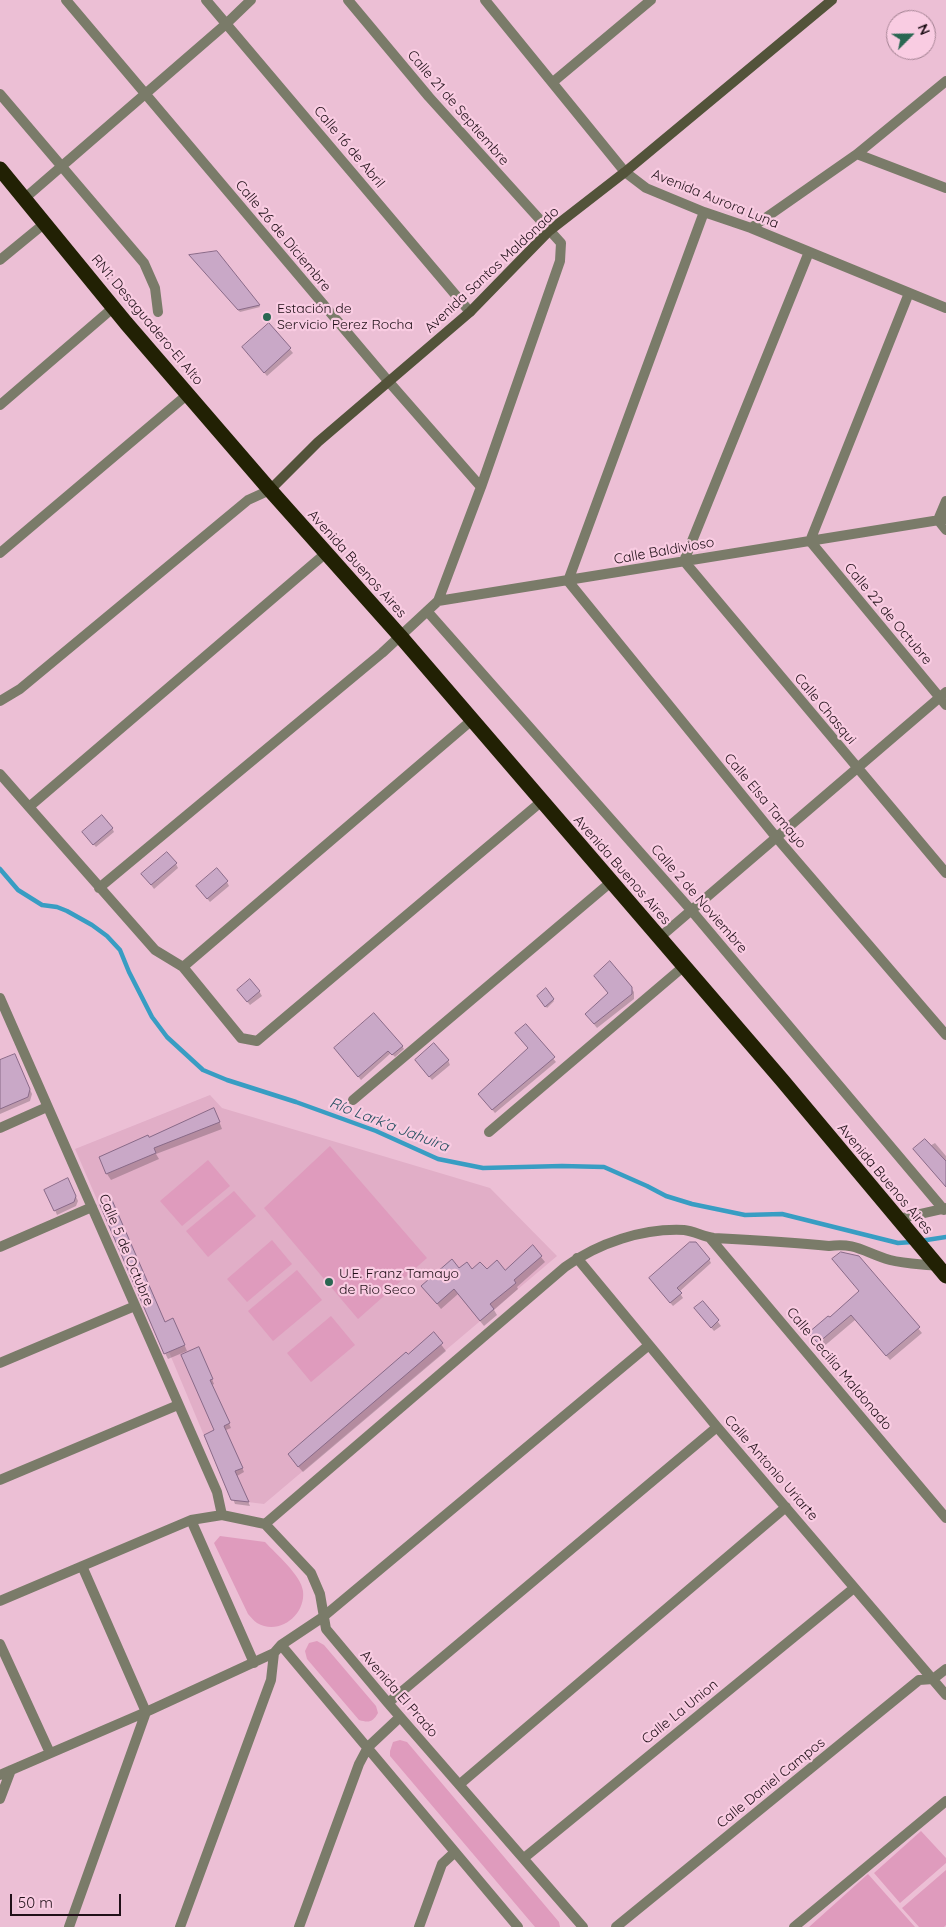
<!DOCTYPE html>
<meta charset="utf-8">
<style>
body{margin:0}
#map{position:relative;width:946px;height:1927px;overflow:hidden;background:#ecbfd5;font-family:Quicksand,sans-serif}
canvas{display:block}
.north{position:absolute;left:886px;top:10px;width:50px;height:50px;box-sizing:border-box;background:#f9cce2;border:1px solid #a28191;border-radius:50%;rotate:67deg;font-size:14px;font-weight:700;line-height:20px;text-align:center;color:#201018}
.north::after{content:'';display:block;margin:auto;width:18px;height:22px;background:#2a6752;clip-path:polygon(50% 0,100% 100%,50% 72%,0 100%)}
.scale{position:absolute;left:10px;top:1894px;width:111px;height:22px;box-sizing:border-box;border:2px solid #201018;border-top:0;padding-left:6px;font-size:15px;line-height:18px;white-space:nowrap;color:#201018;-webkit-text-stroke:4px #f9cce2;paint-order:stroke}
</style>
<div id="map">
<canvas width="946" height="1927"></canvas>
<div class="north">N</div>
<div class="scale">50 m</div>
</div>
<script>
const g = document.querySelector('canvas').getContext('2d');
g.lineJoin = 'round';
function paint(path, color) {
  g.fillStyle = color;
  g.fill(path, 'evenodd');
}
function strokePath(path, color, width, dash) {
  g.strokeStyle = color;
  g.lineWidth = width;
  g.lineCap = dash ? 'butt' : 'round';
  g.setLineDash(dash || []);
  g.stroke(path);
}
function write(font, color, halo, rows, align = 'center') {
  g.font = font + ' Quicksand,sans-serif';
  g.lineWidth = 4.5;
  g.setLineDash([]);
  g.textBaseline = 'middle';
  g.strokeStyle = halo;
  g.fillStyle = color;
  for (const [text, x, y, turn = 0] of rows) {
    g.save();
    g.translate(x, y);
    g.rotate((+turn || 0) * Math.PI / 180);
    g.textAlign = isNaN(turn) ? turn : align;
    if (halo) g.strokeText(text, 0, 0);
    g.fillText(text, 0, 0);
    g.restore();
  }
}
paint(new Path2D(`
 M210,1095L222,1108L490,1188L557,1256L264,1504L231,1500L169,1352L164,1354L75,1149Z`), '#e1aec7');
paint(new Path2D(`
 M330,1146L427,1258L358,1319L264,1208Z
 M208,1160L230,1186L182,1226L160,1201Z
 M234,1191L256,1216L208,1257L186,1231Z
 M272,1240L292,1264L247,1302L227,1279Z
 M297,1270L322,1300L273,1341L248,1311Z
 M331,1316L355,1345L311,1382L287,1353Z
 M220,1536L265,1542C276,1554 301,1575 303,1591C306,1615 279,1636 257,1623C254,1621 251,1617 248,1614L214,1543Z
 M317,1641L324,1645L376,1706L378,1713C373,1722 369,1723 359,1720L307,1659L305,1651L309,1643Z
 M400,1740L407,1742L559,1922L560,1927H535L390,1756V1751L393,1742Z
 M921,1831L946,1858V1863L900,1903L874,1873Z
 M946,1870V1925L944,1927H919L902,1908Z
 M868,1874L915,1927H809Z`), '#df9bbd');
paint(new Path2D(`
 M216,252L260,307L240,312L191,256Z
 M269,325L293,353L267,376L243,347Z
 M112,828L114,832L96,847L85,835Z
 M176,864L178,868L154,889L143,874Z
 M227,882L229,886L210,902L200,890Z
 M631,988L634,992V999L597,1028L589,1018Z
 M546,990L554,1001L547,1008L539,998Z
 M259,991L262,996L250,1005L241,994Z
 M526,1026L556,1062L495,1113L482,1098L529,1049Z
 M402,1046L404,1049L395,1057L391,1053L361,1080L337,1051Z
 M17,1060L32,1094L30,1101L0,1114V1062Z
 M416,1060H448L450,1065L432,1080Z
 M217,1116L222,1129L156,1154L159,1159L111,1180L107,1174L100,1158L149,1139Z
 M935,1143L946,1156V1187L917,1153Z
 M70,1184L78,1201L76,1206L57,1215L55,1210Z
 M115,1207L165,1323L176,1325L187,1351L168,1359L165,1353Z
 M541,1257L545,1262L517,1287L518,1289L494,1310L497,1315L484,1326L458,1294L441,1309L423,1286L459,1270L505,1272Z
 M858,1257L922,1333L890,1360L855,1320L822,1348L810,1333L829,1319L860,1292Z
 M709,1259L711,1263L679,1292L683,1298L673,1306L652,1282Z
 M703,1302L721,1326L714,1331L698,1312Z
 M433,1334L446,1351L303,1472L293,1461Z
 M201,1353L214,1384L212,1385L231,1428L226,1430L244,1472L237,1476L250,1506L235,1504L233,1499L215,1431Z`), '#0003');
strokePath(new Path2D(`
 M0,869L18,890L42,905L57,907L67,911L92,925L107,936L120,950L129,972L152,1017L167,1037L203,1070L227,1080L296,1102L376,1131L438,1159L483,1168L562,1166L604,1167L647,1186L666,1196L692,1204L745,1215L782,1214L898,1243L912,1242
 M920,1241L946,1237`), '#389dc3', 4.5);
const building = new Path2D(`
 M217,251L260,305L238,310L189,255Z
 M269,323L291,348L264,373L242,347Z
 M102,815L113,828L93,845L82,832Z
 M167,852L177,863L151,885L141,874Z
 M217,868L228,881L207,899L196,886Z
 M610,961L632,987V994L594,1024L585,1014L608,993L594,976Z
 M250,979L260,991L247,1002L237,990Z
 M546,988L554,999L545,1007L537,996Z
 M374,1013L403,1046L392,1055L388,1051L358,1077L334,1048Z
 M526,1024L555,1057L492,1110L478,1094L528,1048L515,1033Z
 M434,1043L449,1060L429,1077L415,1060Z
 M15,1054L30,1089L28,1097L0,1109V1060Z
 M214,1108L220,1122L154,1148L156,1153L106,1174L99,1157L148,1135L149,1137Z
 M925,1139L946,1161V1187L913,1149Z
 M68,1178L76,1196L74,1202L54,1211L44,1190Z
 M112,1200L165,1322L173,1318L185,1345L164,1354L100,1205Z
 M690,1242H696L710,1259L677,1288L682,1293L670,1303L649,1278Z
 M533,1245L542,1256L514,1280L516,1283L490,1304L494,1309L480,1321L454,1289L437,1304L421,1286L452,1259L459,1268L467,1262L472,1269L480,1262L487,1269L497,1260L505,1270Z
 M841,1252L859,1256L920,1327L886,1356L851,1315L818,1343L808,1333L828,1316L830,1317L859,1291L832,1259Z
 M703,1301L719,1320L711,1328L694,1308Z
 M434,1332L443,1343L298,1467L288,1454L406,1352L408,1354Z
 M199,1347L213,1379L210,1380L230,1423L224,1426L243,1468L235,1471L249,1502L231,1500L204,1435L214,1430L181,1355Z`);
paint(building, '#c9a8c7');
strokePath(building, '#896a88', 1);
strokePath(new Path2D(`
 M66,0L389,382L481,487
 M206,0L470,312
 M348,0L429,97L561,243L560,261L481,487L438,601
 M485,0L625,172L646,188L704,212L751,228L946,308
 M553,82L651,0
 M0,94L144,263L155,288L158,312
 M857,154L946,188
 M25,198L226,24L251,0
 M704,212L568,581L776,837L946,1035
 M751,228L857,154L946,81
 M809,252L684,561L946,873
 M0,260L45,223
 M909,293L810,541L946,705
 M0,405L114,307
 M946,501L938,520L946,530
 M0,553L188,394
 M427,611L691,910L944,1210
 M0,701L20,689L248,500L270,490
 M0,774L155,950L183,967L241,1038L257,1041L542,801
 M29,807L326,553
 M99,888L382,653L438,601L946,519
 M659,938L946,692
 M183,967L472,720
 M0,998L217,1492L222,1515
 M353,1100L611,882
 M0,1128L47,1107
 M489,1132L683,967
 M898,1219L946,1208
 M710,1238L946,1518
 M0,1247L92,1207
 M577,1258L717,1427L946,1695
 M0,1363L135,1306
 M0,1480L178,1405
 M191,1520L254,1663
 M265,1524L565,1267C598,1243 643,1228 684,1230C694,1231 704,1237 714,1238C752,1240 790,1242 829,1246C856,1242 865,1253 890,1260C905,1264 922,1264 938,1266
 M0,1601L191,1520L222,1515L265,1524L311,1573L320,1594L326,1629L388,1703L583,1927
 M0,1644L50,1753
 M281,1645L518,1927
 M388,1703L717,1427
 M0,1775L146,1712L274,1653L281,1645L323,1617L649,1345
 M460,1784L786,1507
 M0,1799L11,1770
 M524,1858L854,1588
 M69,1927L146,1712L82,1566
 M180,1927L271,1680L274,1653
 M299,1927L359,1764L368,1747L400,1717
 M419,1927L442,1864L455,1852
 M616,1927L919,1680L933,1679L946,1669
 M794,1927L946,1801`), '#7a7b69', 10);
strokePath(new Path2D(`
 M270,490L318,442L470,312L549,231L625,172L832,0`), '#53533a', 10);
strokePath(new Path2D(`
 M0,169L126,323L270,490L401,637L782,1080L946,1276`), '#222104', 15);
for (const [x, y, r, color] of [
 [267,317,5,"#2a6752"],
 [329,1282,5,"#2a6752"]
]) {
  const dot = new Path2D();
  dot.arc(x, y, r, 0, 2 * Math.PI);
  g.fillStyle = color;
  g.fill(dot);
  strokePath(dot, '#f9cce2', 2);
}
write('14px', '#201018', '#f9cce2', [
 ["Calle 21 de Septiembre",458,108,49],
 ["Calle 16 de Abril",349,147,50],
 ["Avenida Aurora Luna",715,199,22],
 ["Calle 26 de Diciembre",283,236,50],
 ["Avenida Santos Maldonado",492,270,-43],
 ["RN1: Desaguadero-El Alto",147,320,50],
 ["Calle Baldivioso",664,551,-10],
 ["Avenida Buenos Aires",357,564,48],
 ["Calle 22 de Octubre",888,614,50],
 ["Calle Chasqui",825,709,50],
 ["Calle Elsa Tamayo",765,801,50],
 ["Avenida Buenos Aires",622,870,49],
 ["Calle 2 de Noviembre",699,899,49],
 ["Avenida Buenos Aires",885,1179,50],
 ["Calle 5 de Octubre",126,1250,67],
 ["Calle Cecilia Maldonado",839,1369,50],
 ["Calle Antonio Uriarte",771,1468,49],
 ["Avenida El Prado",399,1694,49],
 ["Calle La Union",680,1712,-39],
 ["Calle Daniel Campos",771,1783,-39]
]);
write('14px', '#201018', '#f9cce2', [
 ["Estación de",277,309],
 ["Servicio Perez Rocha",277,325],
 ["U.E. Franz Tamayo",339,1274],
 ["de Rio Seco",339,1290]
], 'left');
write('italic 15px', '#265061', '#f9cce2', [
 ["Río Lark’a Jahuira",389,1125,21]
]);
</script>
